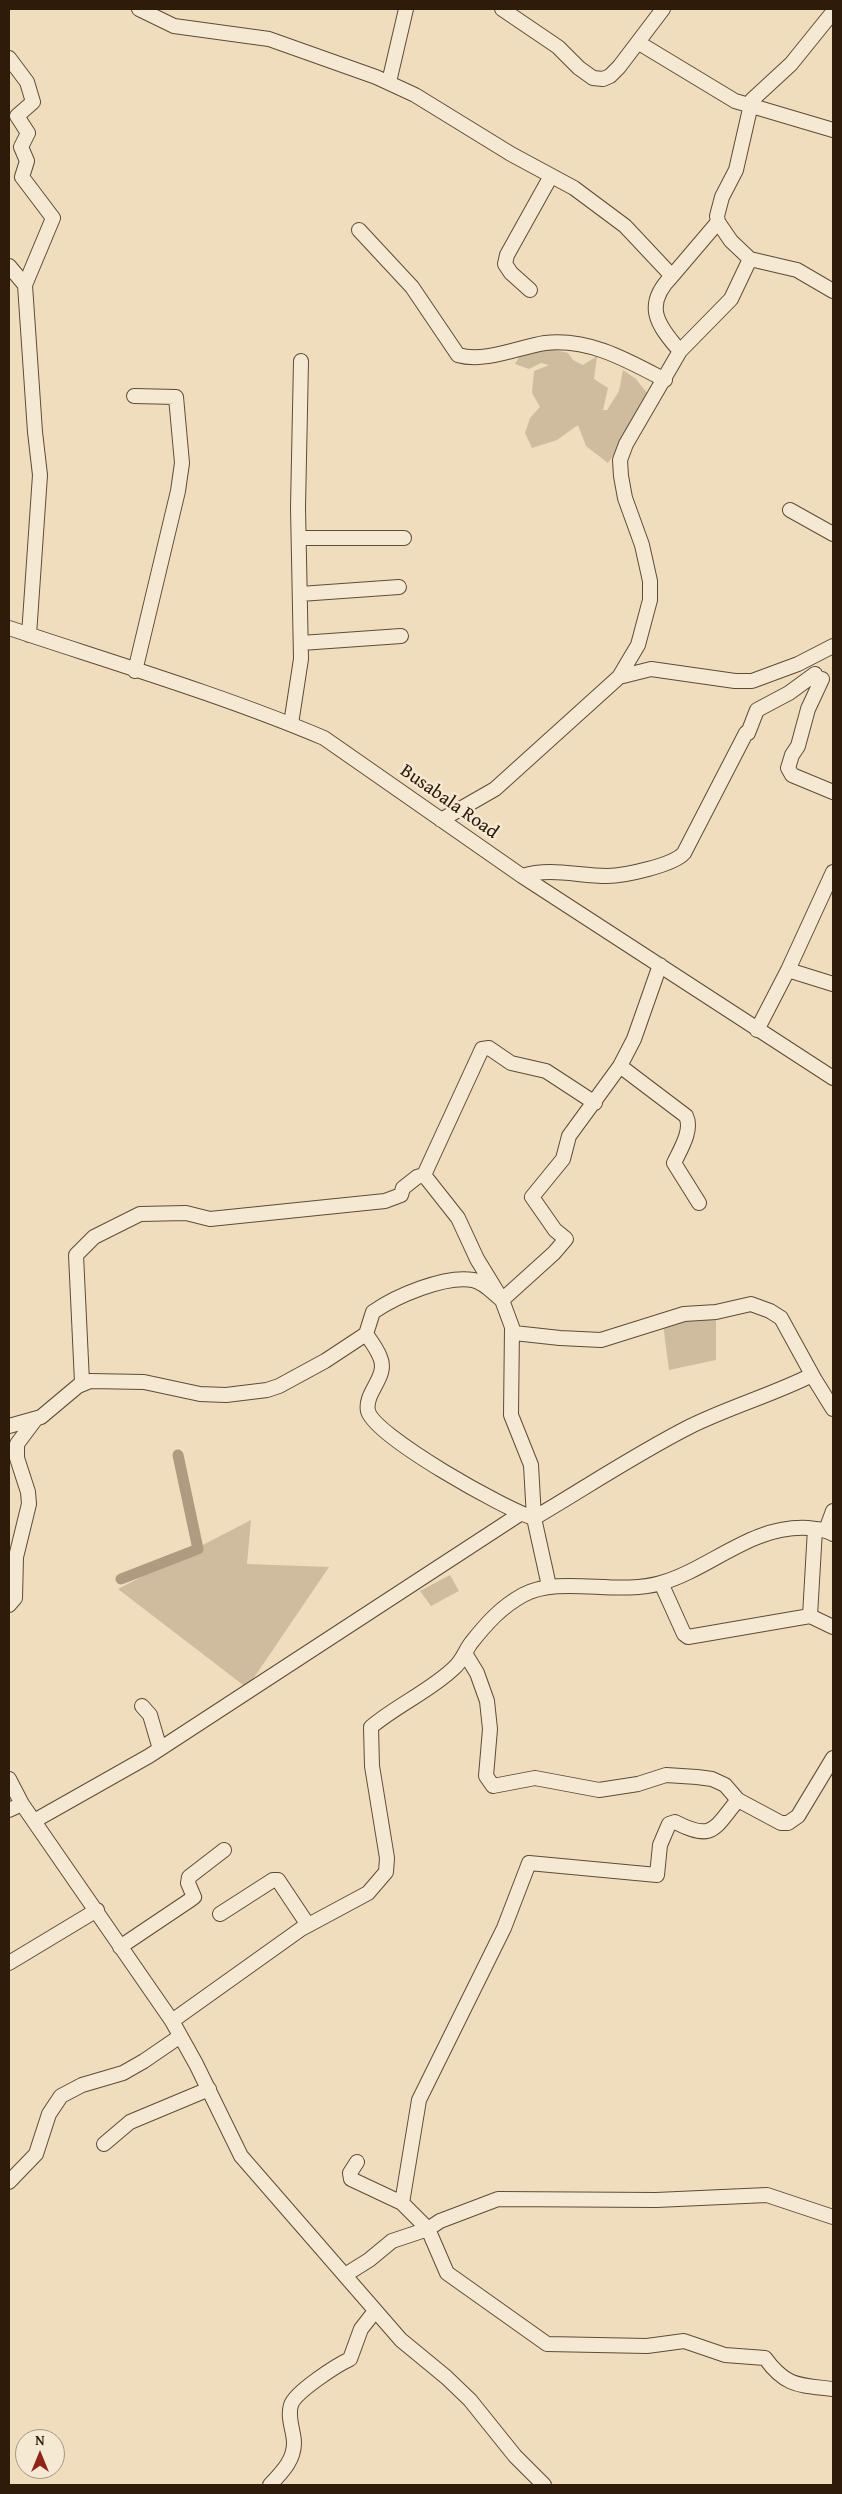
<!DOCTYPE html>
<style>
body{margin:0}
#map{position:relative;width:842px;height:2494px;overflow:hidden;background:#f0ddbd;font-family:"Gentium Book Plus",serif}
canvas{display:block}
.frame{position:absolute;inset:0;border:10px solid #2e1b0a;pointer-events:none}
.north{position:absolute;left:15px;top:2429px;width:50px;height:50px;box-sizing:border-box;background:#f5e9d4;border:1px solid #a59783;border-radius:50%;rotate:0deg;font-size:14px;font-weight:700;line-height:20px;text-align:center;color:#2e1b0a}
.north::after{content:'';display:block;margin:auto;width:18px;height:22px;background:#8f2418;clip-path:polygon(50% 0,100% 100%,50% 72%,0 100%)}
</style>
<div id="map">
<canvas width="842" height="2494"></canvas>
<div class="frame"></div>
<div class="north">N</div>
</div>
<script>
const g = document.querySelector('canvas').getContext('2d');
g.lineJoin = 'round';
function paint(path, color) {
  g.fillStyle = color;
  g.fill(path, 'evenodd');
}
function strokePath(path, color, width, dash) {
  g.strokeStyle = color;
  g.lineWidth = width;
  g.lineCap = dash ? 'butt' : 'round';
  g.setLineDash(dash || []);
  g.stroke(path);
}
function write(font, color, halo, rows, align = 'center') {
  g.font = font + ' "Gentium Book Plus",serif';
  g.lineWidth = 5;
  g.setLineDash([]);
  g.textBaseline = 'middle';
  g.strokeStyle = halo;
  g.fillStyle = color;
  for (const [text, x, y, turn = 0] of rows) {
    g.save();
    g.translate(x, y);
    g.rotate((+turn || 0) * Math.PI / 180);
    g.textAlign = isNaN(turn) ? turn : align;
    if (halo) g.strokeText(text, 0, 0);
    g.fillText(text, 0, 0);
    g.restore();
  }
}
paint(new Path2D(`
 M546,348L568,353L573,360L583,365L597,356L594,379L608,388L603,410H607L619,391L623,370L636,379L647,393L639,417L608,463L586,446L578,425L557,440L532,448L525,433L530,418L540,407L532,393L534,371L549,365L541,363L529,369L515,364L522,352Z
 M716,1315V1360L669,1370L663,1324Z
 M251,1520L247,1564L329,1567L247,1688L118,1589Z
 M450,1575L459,1591L431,1606L420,1591Z`), '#cfbc9f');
strokePath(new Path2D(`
 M121,1579L198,1549L178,1455`), '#ae9b80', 11);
const minor = new Path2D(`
 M139,9L174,26L269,39L376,77L415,95L511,154L574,188L625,226L672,276C643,305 657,325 680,351L626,444L620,460L621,476L625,498L642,545L650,581V600L638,645L619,677L495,789L441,820
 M502,9L558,47L579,68L593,78L603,79L610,76L619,67L663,9
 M833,12L791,64L752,100L736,170L722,197L717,216L718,222L731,241L750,259L797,270L833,291
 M639,43L735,101L833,130
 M9,58L27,82L33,102L17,116L28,133L21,147L27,161L22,177L53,218L25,285L35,432L40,475L29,635
 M389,82L406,9
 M359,230L412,287L458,355C485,363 519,347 545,343C589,338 627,360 665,380
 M9,266L25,285
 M672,276L718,222
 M530,290L511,273L505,264L507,255L551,176
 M680,351L731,299L750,259
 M134,396L176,397L182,463L178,491L135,671
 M790,510L833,534
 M299,538H404
 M300,594L399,587
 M9,628C114,663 222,695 324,738L522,876L833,1078
 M301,643L401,636
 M619,677L651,669L735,681H752L798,664L833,646
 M822,679L808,709L798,746L792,755L788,768L792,775L833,792
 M291,724L301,659L298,507L301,361
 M522,876C551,867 578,876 607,876C624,876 674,865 684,853L746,733H748L757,710L789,693L815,674
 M788,970L833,872
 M757,1030L788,970L833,984
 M620,1066L686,1116C693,1130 680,1150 674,1163L699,1203
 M424,1175L482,1049L489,1048L511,1063L546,1071L595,1103
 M514,1333L560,1338L601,1340L684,1314L716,1312L751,1304L770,1311L781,1318L815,1380L833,1409
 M366,1334C371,1341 377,1349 380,1357C389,1377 364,1392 368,1411C374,1436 506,1510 534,1518C585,1488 636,1454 689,1427C729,1407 772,1395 812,1375
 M82,1382L76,1255L94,1237L140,1214L186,1213L210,1219L385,1201L401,1195L403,1188L417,1177L424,1175L458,1218L477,1259L502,1300L512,1327L511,1415L531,1465L534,1518L549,1586
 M9,1426L41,1417L78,1386L90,1381L144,1382L200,1394L226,1395L267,1390L279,1386L325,1361L366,1334L373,1312C396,1296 445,1275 473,1280C484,1282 493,1293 502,1300L554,1253L566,1239L555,1230L532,1197L563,1159L569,1136L620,1066L634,1039L660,965
 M815,1529L810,1616L833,1627
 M826,1530L833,1511
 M661,1583L684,1634L688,1637L810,1616
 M9,1605L15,1598L16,1557L29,1504L28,1492L17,1458V1444L35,1420
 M466,1655L477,1673L487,1701L490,1729L486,1776L493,1786L535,1778L599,1790L638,1784L666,1775L697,1777L712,1779L725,1785L738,1800L781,1823H788L798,1816L833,1758
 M142,1706L150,1715L160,1749
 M9,1779L22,1804L172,2021L196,2064L241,2156L401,2340L446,2377L470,2400L515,2456L544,2485
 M738,1800C714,1828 714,1842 675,1822L669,1824L660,1845L657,1875L529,1863L504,1928L419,2100L402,2203L428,2229L447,2273L547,2344L647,2346L684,2341L725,2355L765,2358C786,2387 799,2385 833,2389
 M9,1810L22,1804
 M34,1821L149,1756L520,1514
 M220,1914L273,1880H278L308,1925
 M120,1947L190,1900L194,1897L188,1883L189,1877L224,1850
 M9,1963L97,1910
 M172,2021L301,1929L368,1893L386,1872L387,1858L372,1766L371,1727C397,1705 430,1691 454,1668C463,1660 465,1651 471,1643C486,1624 501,1607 523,1595C559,1575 618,1596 661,1583C712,1568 751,1525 808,1528C817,1529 825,1529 833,1534
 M104,2144L130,2122L209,2089
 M357,2162L350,2173L351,2179L402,2203
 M9,2182L36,2154L49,2114L61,2096L82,2085L123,2073L144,2061L179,2037
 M345,2275L369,2260L392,2241L428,2229L440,2221L498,2199L656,2200L767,2195L833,2217
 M270,2485C281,2473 294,2461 294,2443C294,2431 287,2418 291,2405C295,2392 337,2365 350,2359L361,2329L375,2311`);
strokePath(minor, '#5e4c37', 16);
strokePath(minor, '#f5e9d4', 14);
write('19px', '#2e1b0a', '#f5e9d4', [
 ["Busabala Road",449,802,35]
]);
</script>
